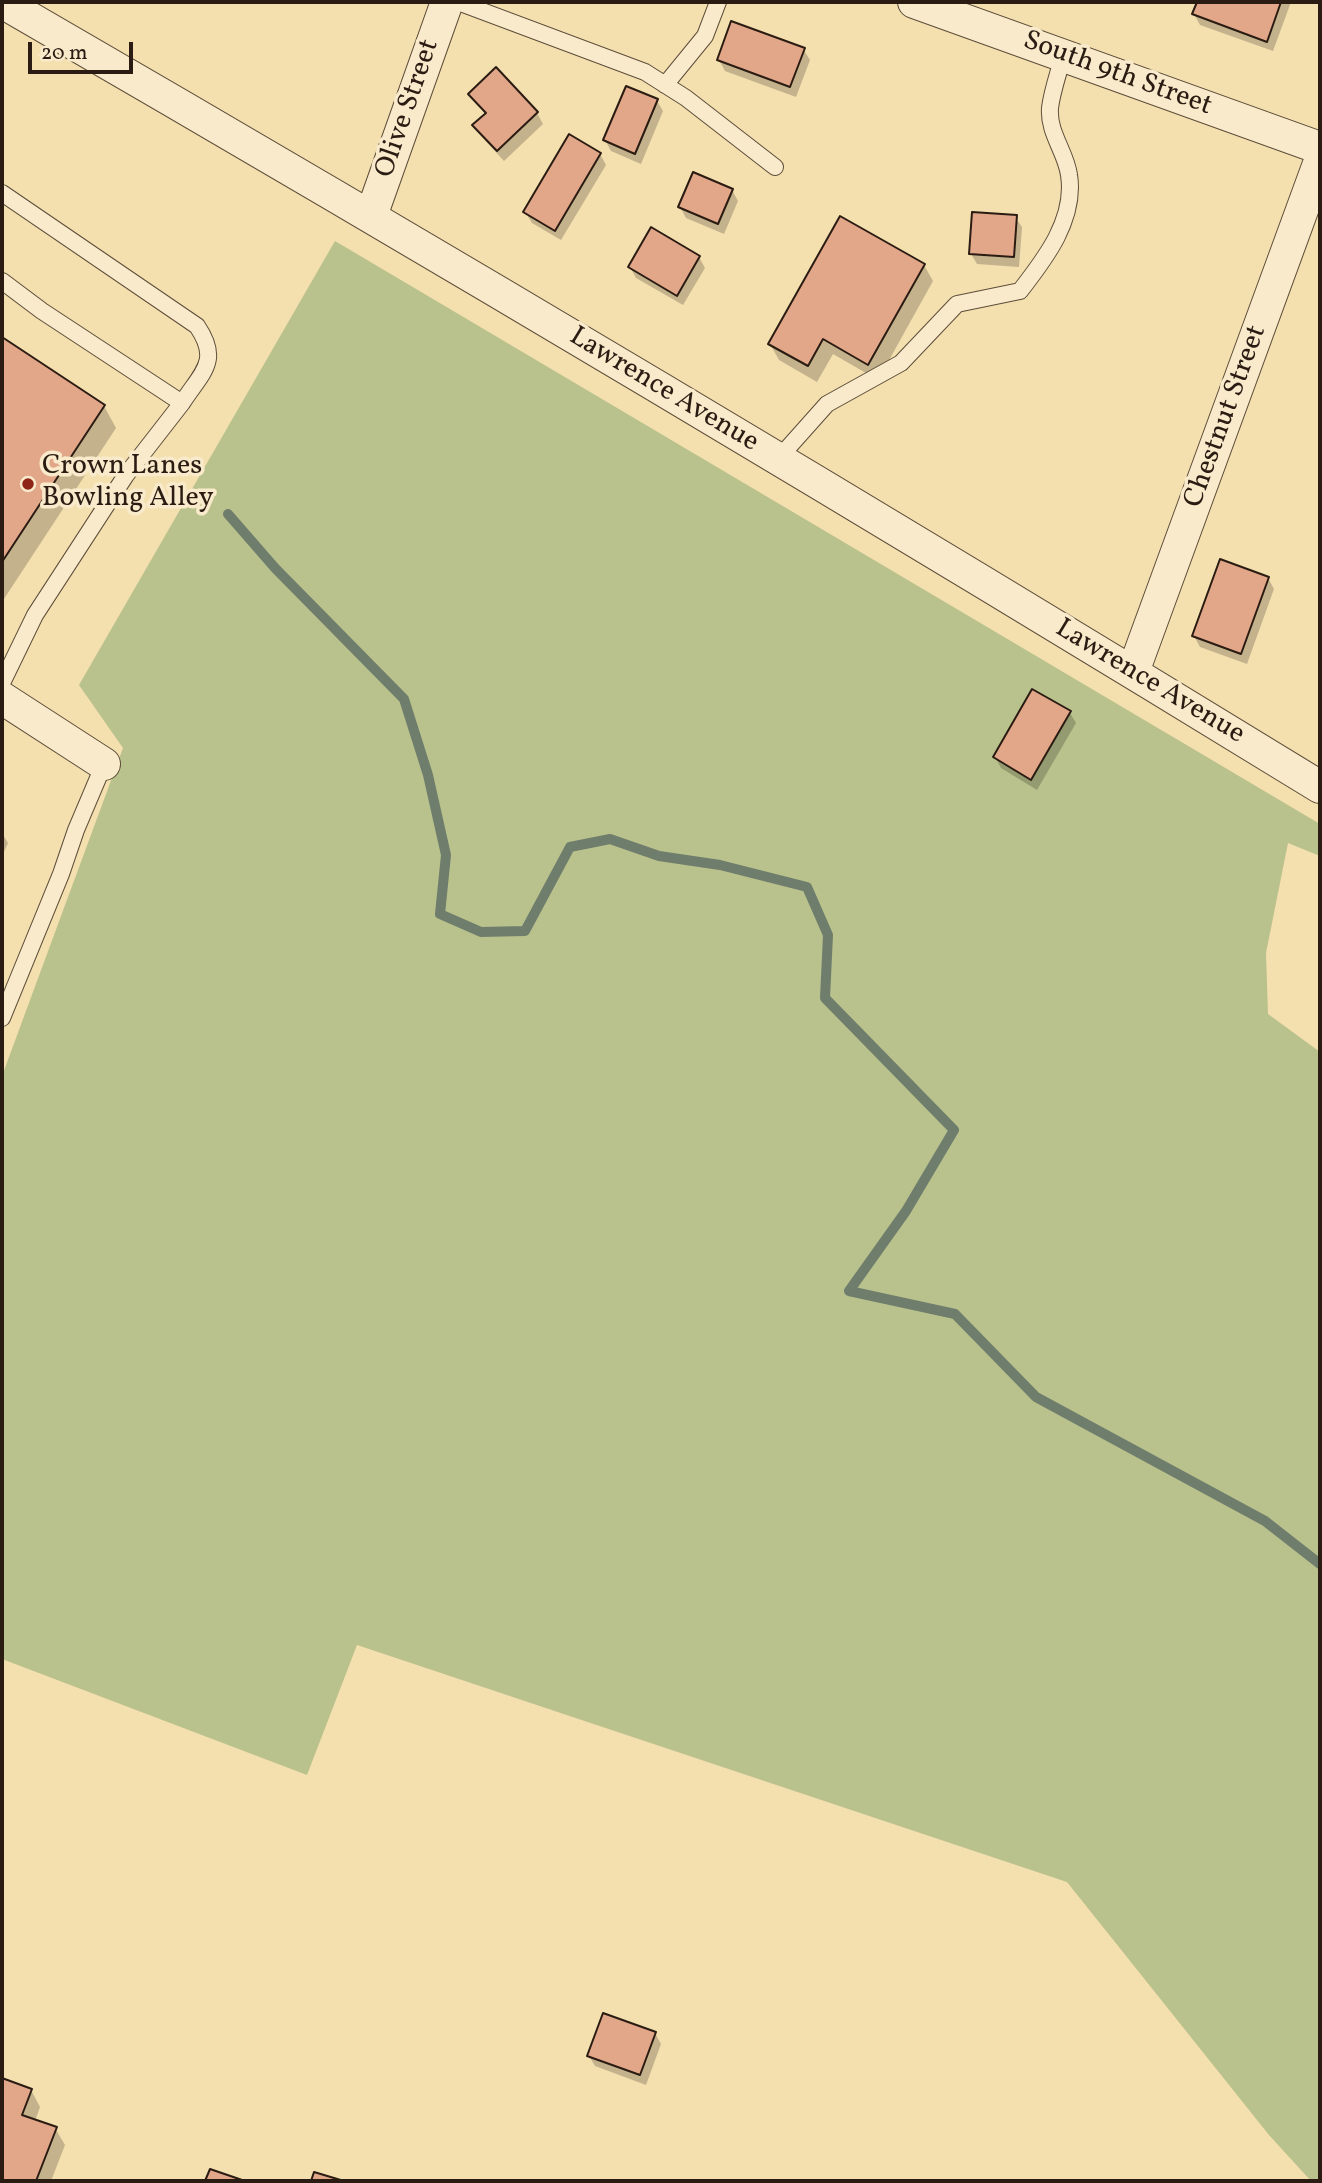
<!DOCTYPE html>
<style>
body{margin:0}
#map{position:relative;width:1322px;height:2183px;overflow:hidden;background:#f4dfae;font-family:Vollkorn,serif}
canvas{display:block}
.frame{position:absolute;inset:0;border:4px solid #2b1c13;pointer-events:none}
.scale{position:absolute;left:28px;top:42px;width:105px;height:32px;box-sizing:border-box;border:4px solid #2b1c13;border-top:0;padding-left:9px;font-size:21px;line-height:24px;white-space:nowrap;color:#2b1c13;-webkit-text-stroke:5px #f8eaca;paint-order:stroke}
</style>
<div id="map">
<canvas width="1322" height="2183"></canvas>
<div class="frame"></div>
<div class="scale">20 m</div>
</div>
<script>
const g = document.querySelector('canvas').getContext('2d');
g.lineJoin = 'round';
function paint(path, color) {
  g.fillStyle = color;
  g.fill(path, 'evenodd');
}
function strokePath(path, color, width, dash) {
  g.strokeStyle = color;
  g.lineWidth = width;
  g.lineCap = dash ? 'butt' : 'round';
  g.setLineDash(dash || []);
  g.stroke(path);
}
function write(font, color, halo, rows, align = 'center') {
  g.font = font + ' Vollkorn,serif';
  g.lineWidth = 7;
  g.setLineDash([]);
  g.textBaseline = 'middle';
  g.strokeStyle = halo;
  g.fillStyle = color;
  for (const [text, x, y, turn = 0] of rows) {
    g.save();
    g.translate(x, y);
    g.rotate((+turn || 0) * Math.PI / 180);
    g.textAlign = isNaN(turn) ? turn : align;
    if (halo) g.strokeText(text, 0, 0);
    g.fillText(text, 0, 0);
    g.restore();
  }
}
paint(new Path2D(`
 M335,241L1320,824V856L1288,843L1266,953L1268,1014L1320,1052V2181H1311L1269,2135L1067,1882L357,1645L307,1775L2,1659V1076L123,748L79,685ZM1032,689L1071,712L1031,780L993,757Z`), '#b9c28c');
paint(new Path2D(`
 M1199,2H1291L1273,51L1200,25L1194,14Z
 M803,49L810,60L796,97L725,71L719,60Z
 M470,94L537,113L543,124L504,161L481,136L475,126L486,115Z
 M657,101L663,111L641,164L611,151L605,140Z
 M600,154L606,165L561,240L532,223L525,212Z
 M732,190L738,201L724,234L686,218L680,207Z
 M1015,217L1022,227L1019,267L977,264L971,254Z
 M699,257L705,268L683,305L636,278L630,267Z
 M924,265L933,281L878,380L833,354L817,382L779,360L770,344Z
 M2,339L104,406L116,428L2,602Z
 M1268,578L1274,589L1247,664L1200,647L1194,636Z
 M1070,713L1076,723L1037,790L1001,768L995,757Z
 M2,833L8,843L2,856Z
 M655,2033L661,2044L646,2085L595,2066L589,2056Z
 M2,2080L31,2090L40,2107L35,2121L55,2128L65,2145L51,2181H2Z`), '#0003');
strokePath(new Path2D(`
 M228,514L275,568L404,699L428,775L446,855L440,914L481,932L525,931L570,847L610,839L659,856L720,865L807,887L828,935L825,998L954,1130L906,1211L849,1291L955,1314L1036,1397L1265,1521L1320,1564`), '#6f7d6c', 10);
const building = new Path2D(`
 M1197,2H1281L1267,42L1192,14Z
 M731,21L805,48L790,87L717,60Z
 M496,67L538,112L497,151L472,125L486,113L468,94Z
 M626,86L658,99L635,154L603,140Z
 M569,134L601,153L555,231L523,212Z
 M693,172L733,189L718,224L678,207Z
 M972,212L1017,215L1014,257L969,254Z
 M840,216L925,264L868,365L823,339L808,366L768,344Z
 M651,227L700,256L677,296L628,267Z
 M2,337L105,405L2,562Z
 M1220,559L1269,577L1241,654L1192,636Z
 M1032,689L1071,711L1031,780L993,757Z
 M603,2013L656,2032L640,2075L587,2056Z
 M2,2078L32,2089L22,2115L57,2127L36,2181H2Z
 M210,2169L245,2181H205Z
 M314,2172L344,2181H311Z`);
paint(building, '#e2a788');
strokePath(building, '#2b1c13', 2);
const service = new Path2D(`
 M458,2L645,72L686,98L775,167
 M665,85L705,36L718,2
 M2,193L197,326C221,361 202,372 182,403
 M2,281L42,311L182,403L126,475L35,615L2,683
 M778,459L827,404L901,363L957,304L1020,291C1045,259 1076,219 1069,175C1066,152 1048,133 1050,108C1052,91 1059,72 1063,56
 M2,1018L61,874L76,830L104,764`);
const minor = new Path2D(`
 M2,2C445,258 884,520 1320,787
 M914,2L1320,148
 M371,216L447,2
 M1133,672L1320,161
 M2,698L104,764`);
strokePath(service, '#5d4d3a', 18);
strokePath(minor, '#5d4d3a', 34);
strokePath(service, '#f8eaca', 16);
strokePath(minor, '#f8eaca', 32);
for (const [x, y, r, color] of [
 [28,484,7,"#8f2418"]
]) {
  const dot = new Path2D();
  dot.arc(x, y, r, 0, 2 * Math.PI);
  g.fillStyle = color;
  g.fill(dot);
  strokePath(dot, '#f8eaca', 2.5);
}
write('28px', '#2b1c13', '#f8eaca', [
 ["South 9th Street",1117,75,20],
 ["Olive Street",409,109,-71],
 ["Lawrence Avenue",663,391,31],
 ["Chestnut Street",1227,417,-70],
 ["Lawrence Avenue",1149,683,31]
]);
write('28px', '#2b1c13', '#f8eaca', [
 ["Crown Lanes",42,468],
 ["Bowling Alley",42,500]
], 'left');
</script>
